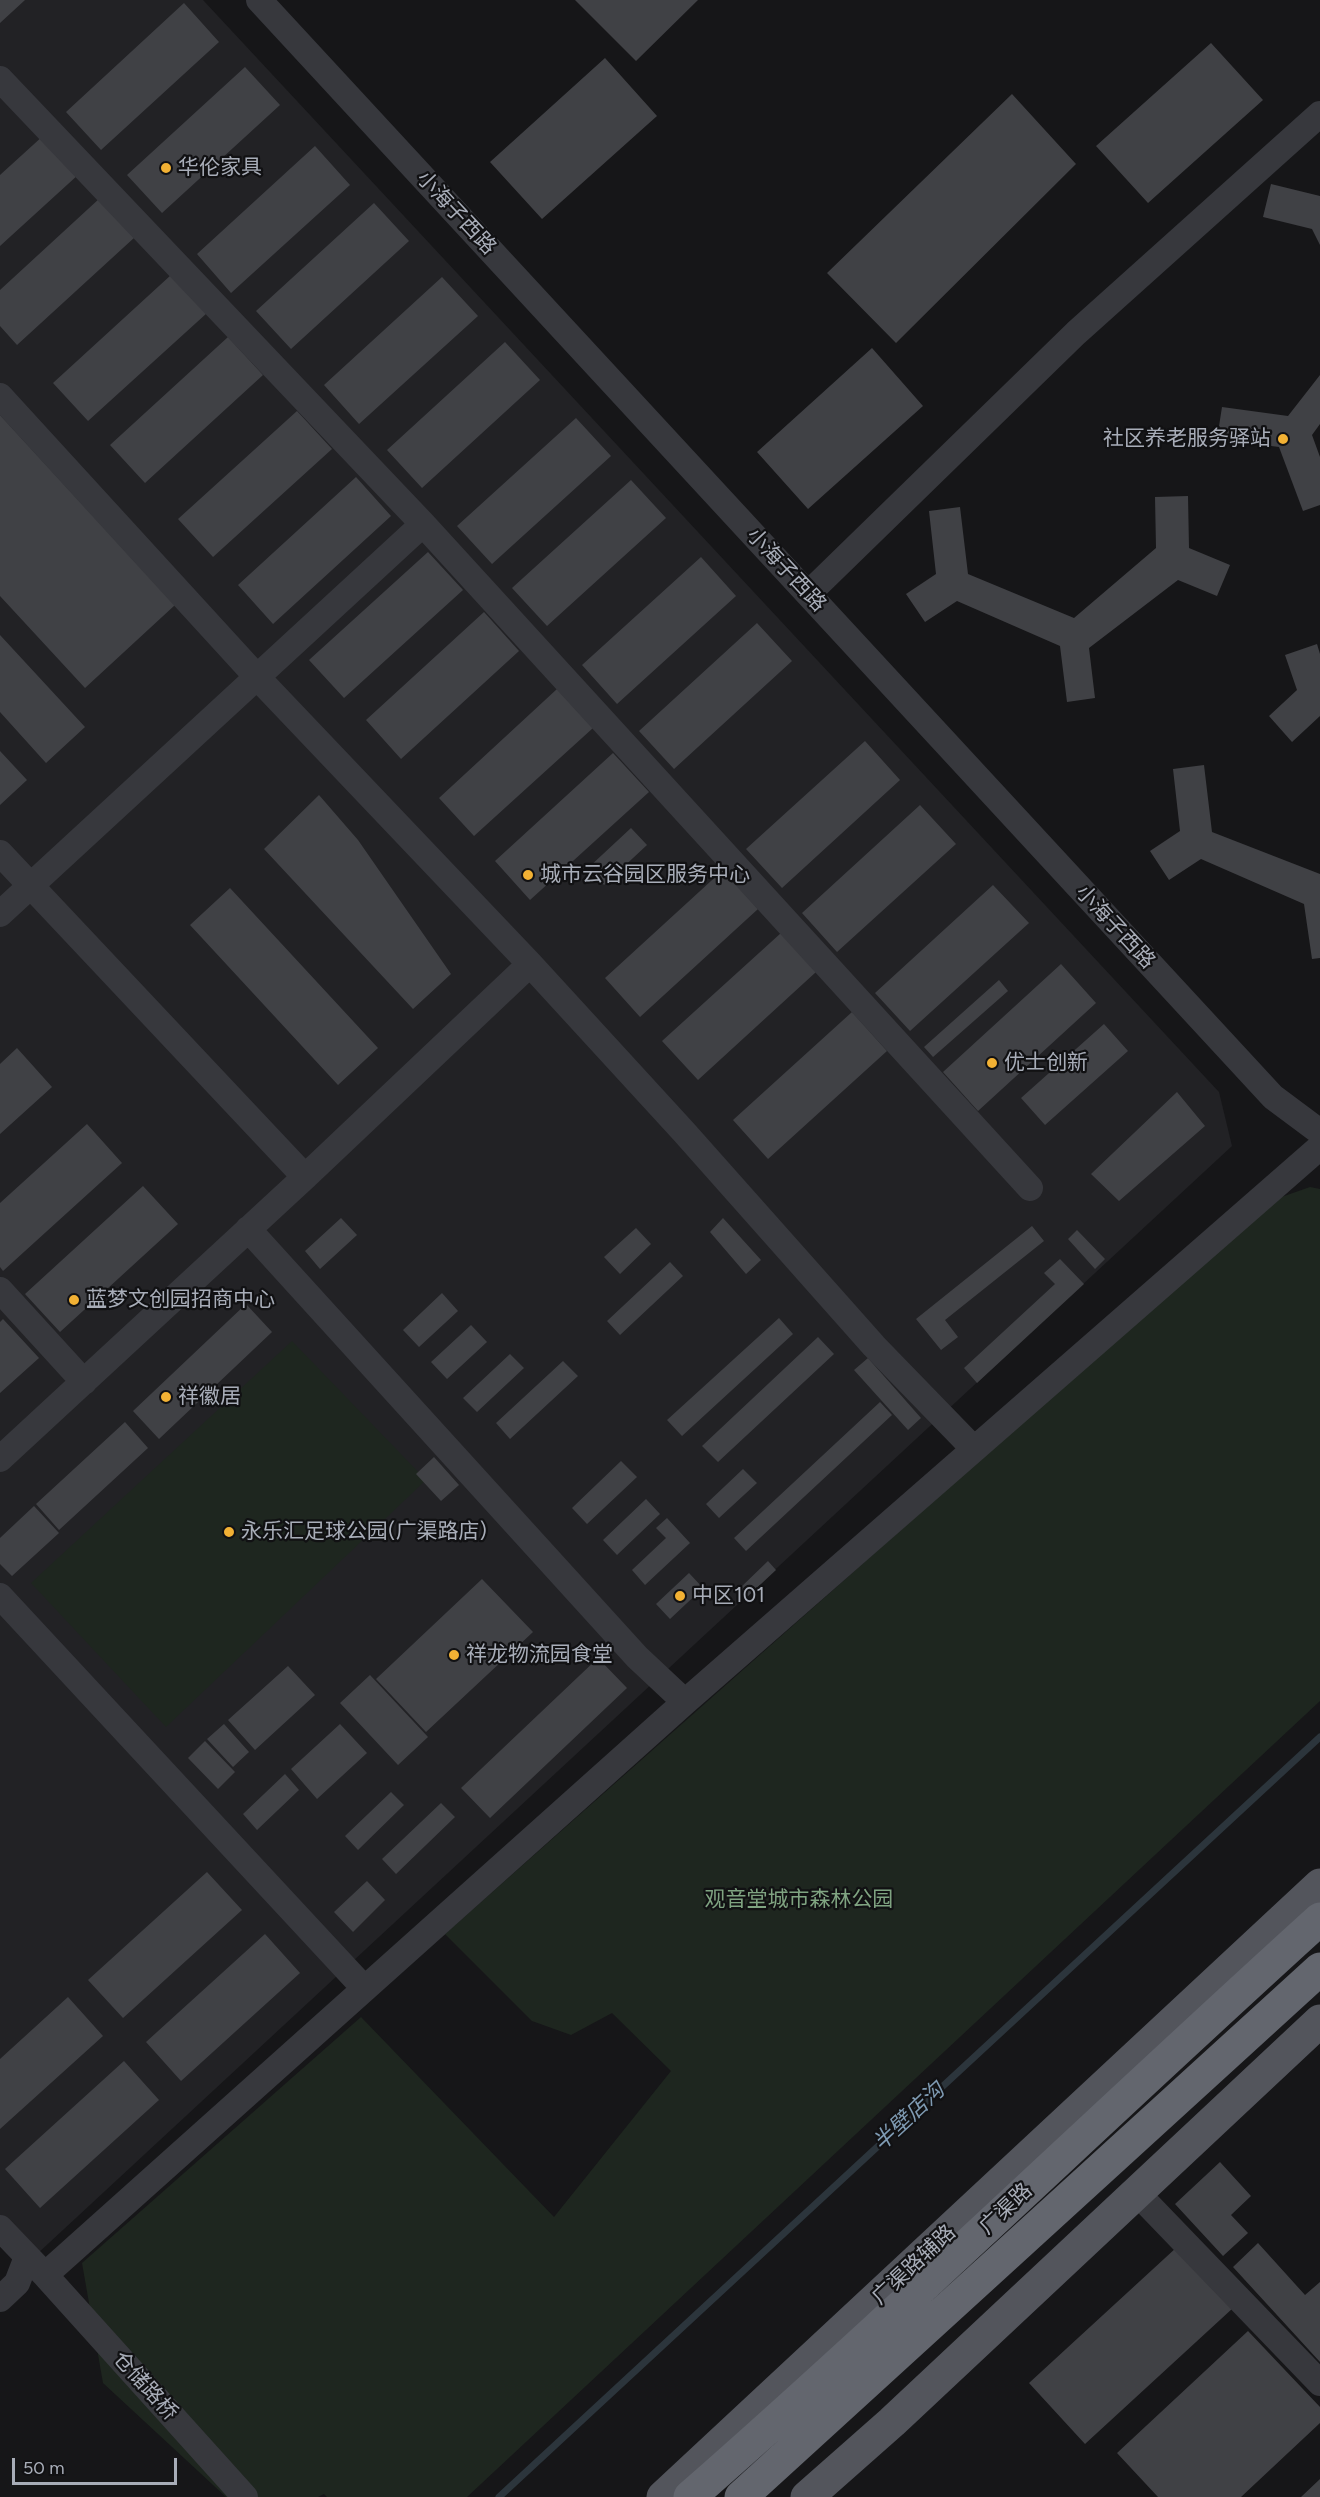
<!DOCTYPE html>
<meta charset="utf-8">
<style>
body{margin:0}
#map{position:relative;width:1320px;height:2497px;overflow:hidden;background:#161618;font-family:Figtree,sans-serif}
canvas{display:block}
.scale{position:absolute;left:12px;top:2458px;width:165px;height:27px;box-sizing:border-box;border:3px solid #a8adb8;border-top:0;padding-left:8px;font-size:18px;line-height:21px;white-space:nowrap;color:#a8adb8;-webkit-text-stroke:4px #111113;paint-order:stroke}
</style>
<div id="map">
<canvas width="1320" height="2497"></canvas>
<div class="scale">50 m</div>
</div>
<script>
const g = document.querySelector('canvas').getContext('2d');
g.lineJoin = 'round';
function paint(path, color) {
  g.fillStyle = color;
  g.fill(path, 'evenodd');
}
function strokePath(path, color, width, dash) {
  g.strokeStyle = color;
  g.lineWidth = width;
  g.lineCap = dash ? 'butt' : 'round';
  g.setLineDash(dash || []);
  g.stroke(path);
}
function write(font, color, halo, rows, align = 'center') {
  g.font = font + ' Figtree,"Noto Sans SC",sans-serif';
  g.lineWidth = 4.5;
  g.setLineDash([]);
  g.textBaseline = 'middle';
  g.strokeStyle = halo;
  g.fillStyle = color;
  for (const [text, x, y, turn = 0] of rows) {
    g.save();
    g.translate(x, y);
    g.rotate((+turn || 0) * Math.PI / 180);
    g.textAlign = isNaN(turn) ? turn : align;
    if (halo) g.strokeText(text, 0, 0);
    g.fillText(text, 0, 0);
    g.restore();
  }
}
paint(new Path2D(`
 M0,0H203L1219,1092L1232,1146L36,2255L0,2216Z`), '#222225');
paint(new Path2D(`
 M1310,1187L1320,1189V1701L467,2497H327L324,2494L318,2497H226L103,2383L82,2263L361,2017L554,2217L671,2071L612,2013L571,2035L532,2021L445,1934L1273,1200Z
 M292,1341L426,1480L166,1727L31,1583Z`), '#1e261f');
strokePath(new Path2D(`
 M499,2497L1320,1737`), '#2c353c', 7);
paint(new Path2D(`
 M0,0H25L0,23Z
 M575,0H698L636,61Z
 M184,3L219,42L101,150L66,112Z
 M1211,43L1263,100L1148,203L1096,146Z
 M605,58L657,116L542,219L490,162Z
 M245,67L280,105L162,213L127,175Z
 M1012,94L1076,164L896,343L827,273Z
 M44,135L79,174L0,246V175Z
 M315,146L350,185L231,293L197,254Z
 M1271,184L1320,196V245L1312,229L1263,217Z
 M100,198L135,237L17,345L0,326V290Z
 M374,203L409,241L291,349L256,311Z
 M171,275L207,313L88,421L53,383Z
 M442,277L478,316L359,424L324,385Z
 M228,337L263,375L145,483L110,445Z
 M505,342L540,380L422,488L387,450Z
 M872,348L923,406L808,509L757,452Z
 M1320,375V424L1312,435L1320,457V505L1303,511L1279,447L1217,439L1222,407L1288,416Z
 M297,411L332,449L213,557L178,519Z
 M0,415L175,605L85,688L0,596Z
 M576,418L611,456L492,564L457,526Z
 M356,477L391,516L273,624L238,585Z
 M631,480L666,518L547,626L512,588Z
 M1188,496L1189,548L1230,565L1217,596L1178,580L1089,648L1095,698L1067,702L1060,646L957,601L925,622L906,594L936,574L929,511L960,507L968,574L1074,618L1156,548L1155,497Z
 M428,552L463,590L344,698L309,660Z
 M701,557L736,596L617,704L582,665Z
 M484,612L519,651L401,759L366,720Z
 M757,623L792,661L674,769L639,731Z
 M0,635L85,727L46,763L0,712Z
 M1317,644L1320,654V716L1292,742L1269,716L1297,690L1285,655Z
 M557,689L593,728L474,836L439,798Z
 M865,741L900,780L782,888L746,849Z
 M0,751L27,780L0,805Z
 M613,753L649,792L530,900L495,861Z
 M1204,765L1212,832L1320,874V958L1312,959L1304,904L1201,859L1169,880L1150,851L1180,831L1173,769Z
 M319,795L358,840L451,974L413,1009L264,849Z
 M920,805L956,844L837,952L802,913Z
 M631,828L647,845L604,885L588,868Z
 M723,870L758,909L640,1017L605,978Z
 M993,885L1029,923L910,1031L875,993Z
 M230,888L378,1048L338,1085L190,925Z
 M781,933L816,972L698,1080L662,1041Z
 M1061,964L1096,1003L978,1111L943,1072Z
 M999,980L1008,991L933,1057L924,1047Z
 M852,1012L887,1051L768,1159L733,1120Z
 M1104,1024L1128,1051L1045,1125L1021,1098Z
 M17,1048L52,1087L0,1134V1064Z
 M1177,1092L1205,1126L1119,1201L1091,1174Z
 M87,1124L122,1163L3,1271L0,1267V1203Z
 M143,1186L178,1224L60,1332L25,1294Z
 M341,1218L357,1235L320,1269L305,1251Z
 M723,1218L761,1260L746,1274L710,1232Z
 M1032,1226L1044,1241L945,1320L958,1337L941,1350L916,1319Z
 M636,1228L651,1244L620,1274L604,1257Z
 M1077,1230L1105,1259L1095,1269L1068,1239Z
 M1060,1259L1084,1284L977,1383L964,1368L1055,1284L1044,1273Z
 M670,1262L683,1276L620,1335L607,1321Z
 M442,1293L458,1311L419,1347L403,1330Z
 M246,1304L272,1332L159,1439L133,1411Z
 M779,1318L793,1334L682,1436L667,1420Z
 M3,1319L39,1358L0,1393V1322Z
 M471,1325L487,1342L447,1379L431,1362Z
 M818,1337L834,1354L718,1462L702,1446Z
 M510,1354L524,1368L477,1412L463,1398Z
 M868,1358L921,1418L908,1430L854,1370Z
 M563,1361L578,1376L510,1439L496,1423Z
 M880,1402L892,1415L746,1551L734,1538Z
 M125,1422L148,1448L59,1530L36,1504Z
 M434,1457L459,1485L441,1501L416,1474Z
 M621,1461L637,1477L587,1524L572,1508Z
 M743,1469L757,1483L719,1518L706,1504Z
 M646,1499L660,1514L617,1555L603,1540Z
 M34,1506L59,1533L12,1576L0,1564V1538Z
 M667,1518L690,1543L645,1585L632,1570L666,1538L656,1528Z
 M768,1561L776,1570L746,1598L739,1589Z
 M689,1573L703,1588L670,1619L656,1604Z
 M482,1579L533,1632L426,1732L376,1679Z
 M598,1658L627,1688L490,1818L461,1788Z
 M288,1666L315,1695L255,1750L228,1720Z
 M370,1675L428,1737L398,1765L340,1703Z
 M224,1724L249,1752L233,1767L207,1739Z
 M340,1724L367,1753L317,1799L291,1769Z
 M205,1741L235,1772L218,1789L188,1758Z
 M285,1774L299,1790L257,1830L243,1814Z
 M391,1792L404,1805L358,1850L345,1836Z
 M441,1803L455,1817L396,1874L382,1859Z
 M207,1872L242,1910L123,2018L88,1980Z
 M367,1881L385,1900L353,1932L334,1912Z
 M265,1934L300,1973L181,2081L146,2042Z
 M68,1997L103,2036L0,2129V2059Z
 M124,2061L159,2100L40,2208L5,2169Z
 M1220,2162L1251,2196L1231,2215L1248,2233L1223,2256L1175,2204Z
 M1258,2243L1305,2295L1320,2282V2362L1233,2267Z
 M1177,2247L1233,2308L1085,2444L1029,2383Z
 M1248,2331L1320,2407V2423L1241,2497H1158L1117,2453Z
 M1320,2479V2497H1301Z`), '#404145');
strokePath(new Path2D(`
 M259,0L1273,1097L1320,1132
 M0,79L423,524L1030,1188
 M0,396L257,677L530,964L684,1132L874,1346L974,1449
 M808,594L1076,333L1320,114
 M0,853L305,1177
 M0,914L423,524
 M248,1229L637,1657L685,1702
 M0,1290L84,1382
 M0,1459L305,1177L530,964
 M0,1596L364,1988
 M1137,2193L1320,2383
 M0,2228L45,2275L685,1702L1320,1147
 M45,2275L245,2497
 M0,2299L17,2283L27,2257`), '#37383d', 26);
strokePath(new Path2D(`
 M663,2497L1320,1885
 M807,2497L892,2422L1320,2021`), '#53555c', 33);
strokePath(new Path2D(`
 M690,2497C904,2309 1109,2110 1320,1919
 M741,2497L1320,1969`), '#63666e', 33);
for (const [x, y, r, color] of [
 [166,168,6,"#f2b134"],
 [1283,439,6,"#f2b134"],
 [528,875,6,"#f2b134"],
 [992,1063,6,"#f2b134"],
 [74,1300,6,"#f2b134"],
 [166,1397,6,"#f2b134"],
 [229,1532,6,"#f2b134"],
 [680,1596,6,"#f2b134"],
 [454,1655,6,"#f2b134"]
]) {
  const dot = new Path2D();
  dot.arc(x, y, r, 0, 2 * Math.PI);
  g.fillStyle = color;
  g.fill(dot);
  strokePath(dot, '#111113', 2);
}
write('21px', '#a8adb8', '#111113', [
 ["华伦家具",178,168],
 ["社区养老服务驿站",1271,439,"right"],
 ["城市云谷园区服务中心",540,875],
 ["优士创新",1004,1063],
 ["蓝梦文创园招商中心",86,1300],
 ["祥徽居",178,1397],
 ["永乐汇足球公园(广渠路店)",241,1532],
 ["中区101",692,1596],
 ["祥龙物流园食堂",466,1655]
], 'left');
write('21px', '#a8adb8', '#111113', [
 ["小海子西路",456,213,47],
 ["小海子西路",786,570,47],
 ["小海子西路",1115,927,47],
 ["广渠路",1006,2209,-43],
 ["广渠路辅路",914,2265,-43],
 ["仓储路桥",145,2386,48]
]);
write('21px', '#7fa381', '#111113', [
 ["观音堂城市森林公园",799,1900]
]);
write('italic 22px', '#7f9bb3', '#111113', [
 ["半壁店沟",909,2117,-43]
]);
</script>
